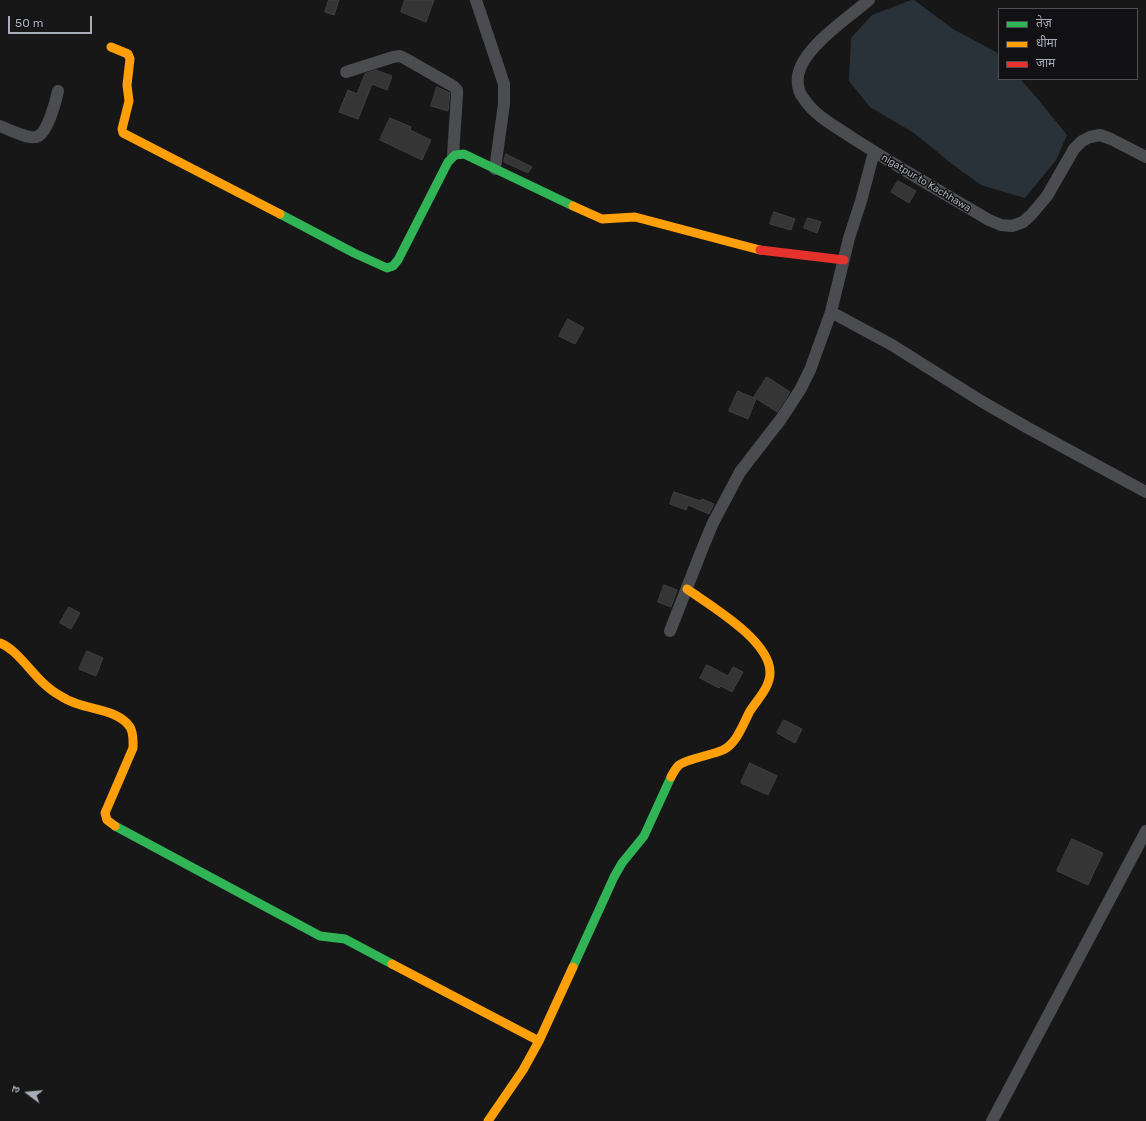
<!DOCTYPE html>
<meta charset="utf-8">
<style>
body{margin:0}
#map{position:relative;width:1146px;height:1121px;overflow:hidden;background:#171717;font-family:Rubik,"Noto Sans Devanagari",sans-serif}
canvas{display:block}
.legend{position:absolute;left:998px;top:8px;width:140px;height:72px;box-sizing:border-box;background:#111113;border:1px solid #4d4f55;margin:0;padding:5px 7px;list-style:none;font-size:12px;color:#a8adb8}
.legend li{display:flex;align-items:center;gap:8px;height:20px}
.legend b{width:20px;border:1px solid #4d4f55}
.north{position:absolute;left:8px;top:1073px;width:40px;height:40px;-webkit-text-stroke:3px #111113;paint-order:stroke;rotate:286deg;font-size:11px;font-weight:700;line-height:16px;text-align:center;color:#a8adb8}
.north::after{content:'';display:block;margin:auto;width:14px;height:18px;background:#a8adb8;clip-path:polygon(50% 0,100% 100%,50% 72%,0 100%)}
.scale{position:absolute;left:8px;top:16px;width:84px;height:18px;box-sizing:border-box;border:2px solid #a8adb8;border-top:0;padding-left:5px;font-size:12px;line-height:14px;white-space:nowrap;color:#a8adb8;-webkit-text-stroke:3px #111113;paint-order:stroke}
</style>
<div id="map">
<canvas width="1146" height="1121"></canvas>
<ul class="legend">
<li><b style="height:5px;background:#30b455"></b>तेज़</li>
<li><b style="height:5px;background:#ff9f0a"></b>धीमा</li>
<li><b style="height:5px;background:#e5322d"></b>जाम</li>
</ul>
<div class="north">उ</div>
<div class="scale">50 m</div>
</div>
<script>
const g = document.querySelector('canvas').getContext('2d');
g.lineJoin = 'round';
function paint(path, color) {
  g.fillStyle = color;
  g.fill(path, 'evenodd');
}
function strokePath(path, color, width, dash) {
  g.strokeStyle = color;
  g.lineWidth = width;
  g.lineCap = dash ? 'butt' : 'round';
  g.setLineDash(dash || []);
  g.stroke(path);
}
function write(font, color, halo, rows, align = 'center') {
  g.font = font + ' Rubik,sans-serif';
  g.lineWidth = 3;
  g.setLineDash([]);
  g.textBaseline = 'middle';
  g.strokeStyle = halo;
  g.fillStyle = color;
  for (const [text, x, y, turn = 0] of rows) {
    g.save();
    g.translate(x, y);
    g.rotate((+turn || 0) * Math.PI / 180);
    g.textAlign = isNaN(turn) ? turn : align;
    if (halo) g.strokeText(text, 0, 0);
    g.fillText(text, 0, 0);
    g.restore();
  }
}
paint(new Path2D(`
 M911,0H914L953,29L996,52L999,56V79H1020L1037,98L1067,135L1056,160L1025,198L981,185L952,164L914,133L870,107L849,81L851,38L872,15Z`), '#2a3239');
const building = new Path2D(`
 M329,0H339L334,15L325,12Z
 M405,0H434L426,22L401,12Z
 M376,70L392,76L387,90L372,84L358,119L339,112L348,90L357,94L365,74Z
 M437,87L450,93L448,111L431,106Z
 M390,118L411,127L410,130L431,140L422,160L380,140Z
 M506,154L532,167L528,173L504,162Z
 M898,181L916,191L909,203L891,192Z
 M774,212L795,219L791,230L770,224Z
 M808,218L821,222L817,233L804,228Z
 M568,319L584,328L575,344L559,336Z
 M767,377L790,392L777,412L754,397Z
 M738,391L756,399L748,419L729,411Z
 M674,492L701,501L702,499L714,504L709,514L688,505L686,510L670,504Z
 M664,585L677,590L671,607L658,602Z
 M69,607L80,613L71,629L60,623Z
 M87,651L103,658L96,676L79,669Z
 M707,665L728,676L733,667L743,672L732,692L721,686L719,688L700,678Z
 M784,720L802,729L795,743L777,733Z
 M750,763L777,776L768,795L741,783Z
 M1072,839L1103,853L1088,885L1057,871Z`);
paint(building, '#353536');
strokePath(building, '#3f4043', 1);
strokePath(new Path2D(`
 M476,0L504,84V104L495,169
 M869,0C848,18 802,48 798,76C797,84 799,93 804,99C815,116 835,126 851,137C896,166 943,193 989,220L1001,225L1012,226L1023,222L1031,215L1047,196L1074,149L1082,141L1090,137L1100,135L1111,139L1146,157
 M346,72L393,57L400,56L406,59L453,86L457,90V95L453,155
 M0,126C8,129 28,139 36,137C47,135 56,101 58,91
 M831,312L892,345L981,401L1028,428L1146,492
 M670,631L703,547L713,523L740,472L781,419L800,390L810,370L831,312L849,238L861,201L874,152
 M992,1121L1146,831`), '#4b4c50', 12);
strokePath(new Path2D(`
 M280,214L354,253L387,268L393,266L398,260L448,162L455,155L464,154L573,206
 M115,826L320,936L345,939L392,964
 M573,967L614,877L622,863L644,836L671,777`), '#30b455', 9);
strokePath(new Path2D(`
 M111,47L128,54L130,59L127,85L129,101L122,129L123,133L280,214
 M573,206L602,219L635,217L760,250
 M0,643C21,651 36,683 59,695C65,699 71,702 78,704C95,710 119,711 130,727C134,734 133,741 133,748L105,813L107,820L115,826
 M671,777C673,773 676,768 679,765C687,759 712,755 723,750C737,743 743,724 750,711C757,700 770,687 770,673C771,641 711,606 687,589
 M392,964L539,1041
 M488,1121L523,1070L539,1041L573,967`), '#ff9f0a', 9);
strokePath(new Path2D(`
 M760,250L844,260`), '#e5322d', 9);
write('10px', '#a8adb8', '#111113', [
 ["nigatpur to Kachhawa",926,183,31]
]);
</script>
